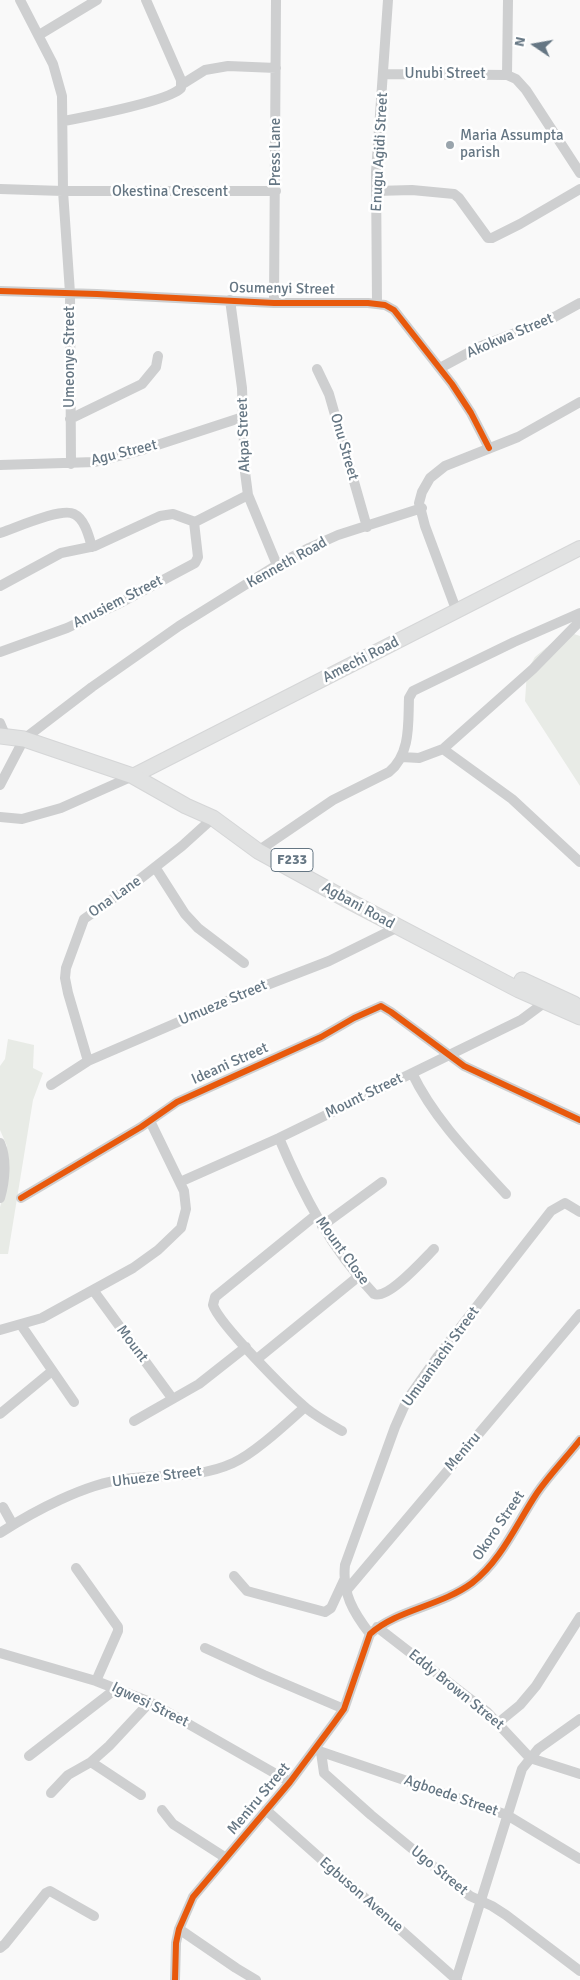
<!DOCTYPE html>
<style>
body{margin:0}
#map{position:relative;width:580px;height:1980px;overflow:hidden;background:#f9f9f9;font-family:Signika,sans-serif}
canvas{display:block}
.north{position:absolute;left:510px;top:20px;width:50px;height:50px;-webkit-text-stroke:4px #fff;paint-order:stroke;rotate:282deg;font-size:14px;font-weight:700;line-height:20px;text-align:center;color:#657683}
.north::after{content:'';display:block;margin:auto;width:18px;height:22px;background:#657683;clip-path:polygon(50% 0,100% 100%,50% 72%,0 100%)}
</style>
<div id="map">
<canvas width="580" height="1980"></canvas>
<div class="north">N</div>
</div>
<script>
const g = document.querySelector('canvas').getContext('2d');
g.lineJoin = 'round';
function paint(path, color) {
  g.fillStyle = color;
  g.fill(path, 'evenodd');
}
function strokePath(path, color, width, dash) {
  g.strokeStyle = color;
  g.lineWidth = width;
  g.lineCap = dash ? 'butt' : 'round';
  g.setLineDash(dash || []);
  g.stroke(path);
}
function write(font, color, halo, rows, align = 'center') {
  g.font = font + ' Signika,sans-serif';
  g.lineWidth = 5;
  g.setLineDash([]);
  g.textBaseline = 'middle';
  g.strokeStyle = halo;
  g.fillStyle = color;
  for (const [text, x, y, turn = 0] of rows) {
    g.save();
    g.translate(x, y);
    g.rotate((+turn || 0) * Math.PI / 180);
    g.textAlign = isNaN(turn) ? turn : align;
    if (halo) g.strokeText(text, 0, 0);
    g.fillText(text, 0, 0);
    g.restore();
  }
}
paint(new Path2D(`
 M574,634L580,636V786L525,701L527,671L535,657L553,642Z
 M8,1039L34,1045L33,1068L43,1073L33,1100L8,1254H0V1207L7,1181V1146L0,1130V1066L5,1059Z`), '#e8ebe6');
const secondary = new Path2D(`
 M133,776L580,548`);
const primary = new Path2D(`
 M0,736L24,739L133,776L186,806L213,818L258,851L351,902L519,990L580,1017
 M522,980L574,1004`);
strokePath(secondary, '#d5d6d7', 16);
strokePath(primary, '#d5d6d7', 17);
strokePath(new Path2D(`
 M20,0L53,64L62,96L63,191L70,293L71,464
 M508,0L507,75L516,79L526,90L580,173
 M39,35L97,0
 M384,74L507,75
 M181,85L205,70L228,66L276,68
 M64,121C85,117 169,101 181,88V80L146,0
 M0,189L63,191H276
 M376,191L412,190L454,194L459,198L488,238H492L520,224L580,189
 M0,291L97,294L274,303H368L385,305L394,310L452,384L471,413L489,448
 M230,300L242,388L245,472L248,495L277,565
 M274,303L276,0
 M377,304L376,172L388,0
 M440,368L479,347L549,320L580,303
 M317,369L329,394L367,527
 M70,419L142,384L156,367L158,356
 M0,465L95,462L139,451L243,417
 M0,533C16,528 61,507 74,514C85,519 89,537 92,547
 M0,586L61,553L95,546L160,516L173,514L195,522L248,495
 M457,612L425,526L419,503L422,492L430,478L445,466L518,437L580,402
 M0,652L67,628L118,604L195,563L198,557L194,522
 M0,723L3,730
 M443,749L512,799L580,862
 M402,757L419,758L443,749L533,669L580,621
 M0,785L24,739L92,687L179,626L277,565L309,548L338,535L422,508
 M0,817L22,819L61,808L133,776
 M258,851L333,800L389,772C411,754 408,723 409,698L413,691L514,642L580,613
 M155,867L185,914L198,928L244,963
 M88,1061L68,993L65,978L66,968L84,919L131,886L182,846L213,818
 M412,1073C434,1119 472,1157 506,1194
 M51,1085L88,1061L241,995L329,961L398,927
 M279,1138C303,1195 331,1249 374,1294C388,1300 424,1259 434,1249
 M0,1143C7,1159 5,1181 0,1198
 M180,1182L279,1138L521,1020L548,1000
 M21,1198L141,1127L177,1102L321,1037L354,1018L381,1006L391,1012L464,1066L580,1120
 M316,1215L215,1297L213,1305C219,1324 288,1393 306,1408C317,1417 330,1424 342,1431
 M322,1226L382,1182
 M93,1290L172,1398
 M21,1325L74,1402
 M0,1330L42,1318L133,1268L158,1250L181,1228L186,1209L184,1191L150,1121
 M257,1359L359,1276
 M0,1414L52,1371
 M134,1421L199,1384L246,1347
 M3,1507L13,1525
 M0,1533C34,1511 85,1484 125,1479C162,1474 198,1479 233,1463C254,1454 287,1423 305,1407
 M76,1568L118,1627V1631L96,1681
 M234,1576L247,1591L325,1612L331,1608L344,1580
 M346,1591L580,1314
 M377,1627L487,1712L530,1758L580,1774
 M370,1634C353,1612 342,1593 345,1565L395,1427L407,1400L438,1356L551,1211L565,1203L580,1212
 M205,1648L264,1675L344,1709
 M0,1653L96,1681L150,1702L290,1782
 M498,1723L520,1705L536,1686L580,1617
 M316,1750L507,1815L580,1859
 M321,1752L324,1773L371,1815L455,1884L470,1896L492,1906L506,1915L580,1971
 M29,1756L117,1688
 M91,1762L141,1795
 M51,1793L68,1775L91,1762L109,1746L150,1702
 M162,1810L173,1824L226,1858
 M266,1810L457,1980
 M179,1929L236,1968L256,1980
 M0,1948L5,1944L46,1893L50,1891L94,1916
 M175,1980L176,1943L179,1929L193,1897L290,1782L334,1723L344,1709L370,1634C396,1610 441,1606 472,1583C501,1561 517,1523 537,1493C550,1474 566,1458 580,1440
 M456,1980L522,1769L538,1749L580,1719`), '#cecfd0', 10);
strokePath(secondary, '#e1e2e2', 14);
strokePath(primary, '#e1e2e2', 15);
strokePath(new Path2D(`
 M0,291L97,294L274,303H368L385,305L394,310L452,384L471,413L489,448
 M21,1198L141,1127L177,1102L321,1037L354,1018L381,1006L391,1012L464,1066L580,1120
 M175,1980L176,1943L179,1929L193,1897L290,1782L334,1723L344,1709L370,1634C396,1610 441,1606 472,1583C501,1561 517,1523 537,1493C550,1474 566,1458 580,1440`), '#e8590c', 6);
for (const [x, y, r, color] of [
 [450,145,5,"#99a4ac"]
]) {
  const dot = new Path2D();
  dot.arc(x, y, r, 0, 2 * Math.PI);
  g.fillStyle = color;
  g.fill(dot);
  strokePath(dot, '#fff', 2);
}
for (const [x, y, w] of [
 [292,860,42]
]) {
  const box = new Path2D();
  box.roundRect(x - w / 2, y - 11.5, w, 23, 4);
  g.fillStyle = '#fff';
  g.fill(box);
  strokePath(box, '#657683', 1);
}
write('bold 14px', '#657683', null, [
 ["F233",292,860]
]);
write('15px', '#657683', '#fff', [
 ["Unubi Street",445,74],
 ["Press Lane",276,152,-90],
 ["Enugu Agidi Street",380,152,-87],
 ["Okestina Crescent",170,192],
 ["Osumenyi Street",282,289,1],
 ["Akokwa Street",510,336,-23],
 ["Umeonye Street",70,357,-90],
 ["Akpa Street",244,435,-92],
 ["Onu Street",344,447,74],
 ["Agu Street",124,453,-14],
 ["Kenneth Road",287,563,-29],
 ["Anusiem Street",118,602,-27],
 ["Amechi Road",361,660,-27],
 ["Ona Lane",115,897,-35],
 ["Agbani Road",358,906,29],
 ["Umueze Street",223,1003,-23],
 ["Ideani Street",230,1064,-24],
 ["Mount Street",364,1096,-26],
 ["Mount Close",342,1251,54],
 ["Mount",132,1344,53],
 ["Umuaniachi Street",441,1357,-54],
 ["Meniru",463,1452,-49],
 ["Uhueze Street",157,1477,-7],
 ["Okoro Street",499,1526,-56],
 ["Eddy Brown Street",456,1690,39],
 ["Igwesi Street",150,1705,26],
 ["Agboede Street",451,1796,19],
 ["Meniru Street",259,1799,-50],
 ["Ugo Street",439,1871,39],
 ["Egbuson Avenue",361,1895,41]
]);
write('15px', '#657683', '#fff', [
 ["Maria Assumpta",460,136],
 ["parish",460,153]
], 'left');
</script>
